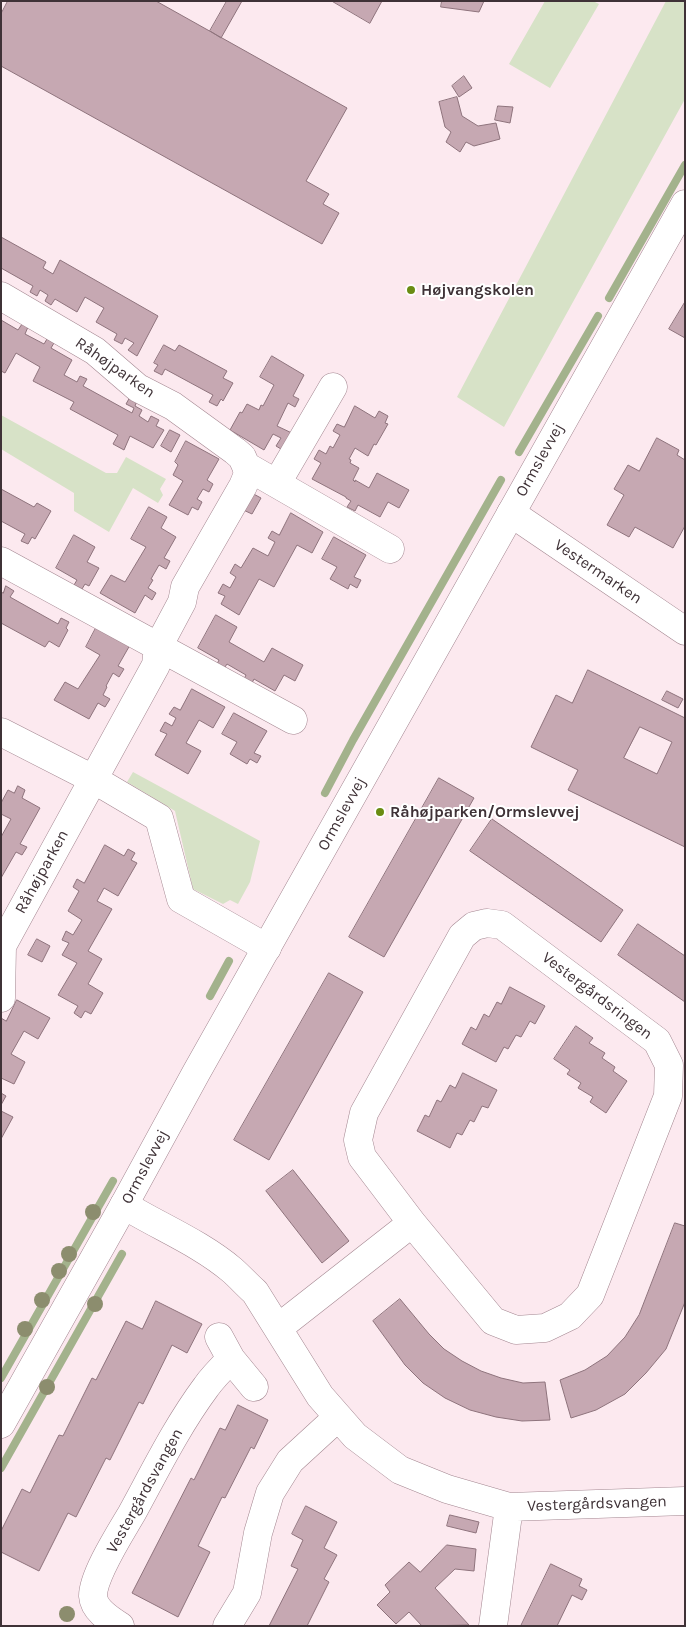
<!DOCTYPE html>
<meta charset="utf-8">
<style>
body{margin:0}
#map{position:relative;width:686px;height:1627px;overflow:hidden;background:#fce9ef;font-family:Karla,sans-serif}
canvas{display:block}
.frame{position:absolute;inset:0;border:2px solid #3f3237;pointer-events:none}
</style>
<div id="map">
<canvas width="686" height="1627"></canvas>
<div class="frame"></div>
</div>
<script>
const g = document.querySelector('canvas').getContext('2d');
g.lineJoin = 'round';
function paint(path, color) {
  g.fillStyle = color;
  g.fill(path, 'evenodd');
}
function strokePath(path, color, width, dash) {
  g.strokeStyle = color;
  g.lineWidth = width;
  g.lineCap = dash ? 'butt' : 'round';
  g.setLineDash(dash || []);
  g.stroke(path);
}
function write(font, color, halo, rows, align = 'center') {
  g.font = font + ' Karla,sans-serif';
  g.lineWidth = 4;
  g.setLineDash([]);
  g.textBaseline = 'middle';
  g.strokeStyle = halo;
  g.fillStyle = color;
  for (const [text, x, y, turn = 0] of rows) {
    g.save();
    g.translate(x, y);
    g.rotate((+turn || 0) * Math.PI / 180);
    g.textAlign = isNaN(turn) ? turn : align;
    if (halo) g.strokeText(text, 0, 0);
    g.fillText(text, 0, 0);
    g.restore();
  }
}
paint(new Path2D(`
 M545,1H593L599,4L550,88L509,64Z
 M666,1H685V99L504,427L457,397Z
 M1,415L106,473H117L126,457L166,479L160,489L163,495L158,503L133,488L109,532L74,511V493L1,449Z
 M133,772L260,841L250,882L238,904L230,900L223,904L193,889L175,811L127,782Z`), '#d7e2c7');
strokePath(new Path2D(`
 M609,298L685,165
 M519,452L598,316
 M325,793L353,740L501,480
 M210,996L229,961
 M1,1378L113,1181
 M1,1468L122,1254`), '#a3b28c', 8);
const building = new Path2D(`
 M8,1H156L347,108L306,181L329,194L323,204L339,213L322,244L1,66V14Z
 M227,1H242L221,38L210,31Z
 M332,1H382L370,23Z
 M442,1H484L479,12L441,7Z
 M464,76L472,88L459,97L452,86Z
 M457,97L462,116L478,126L496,123L500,139L474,146L466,142L460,152L446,142L451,132L445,127L439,102Z
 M498,106L513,107L510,123L495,120Z
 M1,237L46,262L43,268L53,274L60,260L158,316L137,356L128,350L134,343L125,338L122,344L114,340L117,334L96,322L104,308L85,297L77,312L55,299L51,305L45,301L48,295L40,290L37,296L30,292L33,286L1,268Z
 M685,302V338L669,329Z
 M1,320L18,330L22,324L28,327L25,334L44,344L47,339L54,343L51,348L72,360L64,375L77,382L80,376L87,379L83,386L132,413L134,408L126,404L130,397L137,401L135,406L142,410L139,416L148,422L151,416L159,420L156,426L164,430L153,448L130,436L124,450L113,444L118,435L70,409L74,402L33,381L40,367L16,353L5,373L1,371Z
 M164,345L175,351L179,345L227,371L223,378L233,383L223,401L221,399L217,406L209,402L213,395L165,369L162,375L154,371L158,365L154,363Z
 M272,356L304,375L293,396L299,399L295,407L288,403L277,426L296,435L286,452L276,446L281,438L273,434L264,450L230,430L240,412L242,413L247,404L259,410L261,405L263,406L274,385L260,377Z
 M355,406L375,418L379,411L388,416L385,423L388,424L376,445L374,444L368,456L355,448L349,459L351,460L350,463L359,468L353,480L355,482V480L369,488L377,473L409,490L399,508L388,502L380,517L358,505L355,511L347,507L351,501L346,498V497L312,479L321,463L314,459L319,450L326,454L330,446L333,448L340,435L333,431L337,424L344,427Z
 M170,430L180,435L171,452L161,446Z
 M657,438L679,450L677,455L685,460V526L673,548L635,527L629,537L607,525L624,495L614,489L628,465L639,471Z
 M186,441L219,459L207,480L213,484L209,492L203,489L197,499L202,502L198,510L192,507L188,515L169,505L183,481L173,475L178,465L175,462Z
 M1,489L34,507L37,503L51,511L35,539L32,537L28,544L21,541L25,534L1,521Z
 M248,491L261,498L252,514L239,508Z
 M149,507L167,517L161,528L176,537L164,558L170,561L166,569L159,565L151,579L153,580L148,588L156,593L152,600L145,595L135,613L100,593L111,575L125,582L146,547L131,539Z
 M291,513L323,532L312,553L297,545L274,587L259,579L239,615L221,604L225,596L218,593L223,584L230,588L236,577L230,573L235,564L241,568L253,548L268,556L275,542L268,538L272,531L279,535Z
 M74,535L95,547L87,562L99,568L89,586L85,584L82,589L74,585L77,580L56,568Z
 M334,537L366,555L354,577L361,580L357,588L350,584L348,589L330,579L337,567L322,559Z
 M6,586L14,591L10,597L58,624L61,618L69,622L66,628L68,630L59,647L49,641L45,647L1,623V592L3,593Z
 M216,615L237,627L229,642L264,662L272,648L303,665L295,681L284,675L275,691L254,679L251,685L243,681L246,675L227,664L223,670L216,666L219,660L198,648Z
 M97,626L130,645L118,666L124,669L119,677L113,673L106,686L107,687L103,695L110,699L105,707L98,703L89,719L54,700L65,682L78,689L100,655L86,647Z
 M588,670L685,718V847L568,790L578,770L531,747L556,695L572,703ZM640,727L672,742L657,774L624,758Z
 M192,689L225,707L213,728L199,720L186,743L201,751L188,774L155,755L167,734L160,731L165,722L172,726L176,718L169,714L174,707L180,710Z
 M667,691L683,699L678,708L662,700Z
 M234,713L267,731L254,753L261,756L257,763L250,759L247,764L230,754L237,742L222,734Z
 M439,778L474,798L384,957L349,937Z
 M18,786L25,790L22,798L40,808L20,844L27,847L22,855L16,852L1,878V837L11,819L1,814V803L8,790L14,793Z
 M492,819L623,910L601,942L470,851Z
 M105,845L124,856L128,849L135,853L131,860L137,863L118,896L104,888L97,901L112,909L88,951L102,959L88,984L103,993L91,1014L85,1011L81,1018L74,1013L78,1006L58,995L77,963L62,955L69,943L62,940L66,931L73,935L82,920L68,911L79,891L73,887L77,879L84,883Z
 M638,924L685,956V1002L618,955Z
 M37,939L50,946L42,962L28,955Z
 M329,973L363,992L269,1160L234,1140Z
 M510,987L545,1006L535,1024L530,1021L521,1037L516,1035L508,1049L504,1047L496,1062L462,1044L471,1027L476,1030L484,1014L489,1017L497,1002L501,1004Z
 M17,1000L50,1018L38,1039L24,1031L11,1054L25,1062L14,1084L1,1078V1018L6,1021Z
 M576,1026L593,1038L589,1043L605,1053L602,1058L615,1067L613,1071L627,1081L606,1113L590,1102L593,1097L578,1088L581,1083L567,1074L570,1070L554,1059Z
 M463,1073L497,1090L488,1108L482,1106L474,1122L470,1120L462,1135L457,1133L450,1148L417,1131L425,1115L429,1117L437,1100L441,1102L450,1085L455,1088Z
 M1,1093L6,1096L1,1105Z
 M1,1111L13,1117L1,1139Z
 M293,1170L349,1241L322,1263L266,1191Z
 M675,1223L685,1226V1302L666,1349L646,1373L625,1394L596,1410L571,1418L560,1380L585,1370L607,1356L625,1337L639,1315Z
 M400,1299L429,1334L444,1349L462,1361L481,1371L501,1378L523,1383L545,1382L550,1420L522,1421L496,1417L470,1410L445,1398L423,1383L405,1365L373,1321Z
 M156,1301L202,1324L187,1353L172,1345L143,1404L139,1402L110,1460L106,1458L76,1517L68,1513L39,1571L1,1552V1531L22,1489L30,1493L59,1435L63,1436L92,1378L96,1380L126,1321L142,1329Z
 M238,1405L268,1420L254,1449L251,1447L225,1498L222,1497L198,1546L210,1552L178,1617L132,1593L191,1478L194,1480L220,1428L225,1430Z
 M306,1506L337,1522L324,1548L337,1555L324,1579L329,1582L307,1626H269L298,1569L291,1566L303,1540L292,1534Z
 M450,1515L479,1522L476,1533L447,1526Z
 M447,1545L476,1549L474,1571L455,1569L435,1588L469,1625L422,1626L409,1612L396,1624L377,1605L390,1592L385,1585L409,1562L420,1572Z
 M551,1564L582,1579L579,1586L587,1590L582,1600L572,1595L557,1626H521Z`);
paint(building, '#c6a8b2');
strokePath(building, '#8e737c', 1);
const street = new Path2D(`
 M1,296L95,351L138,388L173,406L235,451L242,457L246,466L248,474L243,486L185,587L182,602L158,647L156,665L2,946L1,998
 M246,466L390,549
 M277,483L333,387
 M511,513L685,631
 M1,561L293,720
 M1,732L93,779L159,818L181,899L267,948
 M487,923L502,925L657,1041L669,1065L668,1096L590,1295L570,1316L545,1328L516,1330L493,1321L412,1223L362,1157L358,1140L364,1113L462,936L474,926Z
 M124,1205C160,1227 200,1243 232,1270C240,1277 247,1285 255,1292L320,1396L355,1436L400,1470L447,1489L509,1507L685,1501
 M278,1328L412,1223
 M219,1337L231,1359L254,1387
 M120,1626C109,1619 94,1610 93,1596C93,1575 121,1532 132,1513C155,1471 177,1426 206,1387C213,1377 222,1368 231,1359
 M227,1626L247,1593L258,1533L270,1493L290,1461L338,1417
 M493,1626L509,1507`);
const secondary = new Path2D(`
 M1,1424L124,1205L196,1073L685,204`);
strokePath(street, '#a38690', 29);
strokePath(secondary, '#a38690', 29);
strokePath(street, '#fff', 28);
strokePath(secondary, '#fff', 28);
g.fillStyle = '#8c8d6e';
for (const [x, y] of [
 [93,1212],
 [69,1254],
 [59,1271],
 [42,1300],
 [95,1304],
 [25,1329],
 [47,1387],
 [67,1614]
]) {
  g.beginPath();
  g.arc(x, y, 8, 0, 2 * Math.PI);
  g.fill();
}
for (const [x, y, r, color] of [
 [411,290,5,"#6a8c12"],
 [380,812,5,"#6a8c12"]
]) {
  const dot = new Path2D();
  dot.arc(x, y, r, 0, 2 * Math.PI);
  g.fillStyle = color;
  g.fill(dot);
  strokePath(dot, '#fff', 2);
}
write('bold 16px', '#3f3237', '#fff', [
 ["Højvangskolen",421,290],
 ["Råhøjparken/Ormslevvej",390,812]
], 'left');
write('16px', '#3f3237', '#fff', [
 ["Råhøjparken",115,368,35],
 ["Ormslevvej",540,460,-61],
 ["Vestermarken",598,572,34],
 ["Ormslevvej",342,814,-61],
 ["Råhøjparken",42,872,-61],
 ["Vestergårdsringen",597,996,37],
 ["Ormslevvej",145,1167,-62],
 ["Vestergårdsvangen",145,1491,-61],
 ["Vestergårdsvangen",597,1504,-2]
]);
</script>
